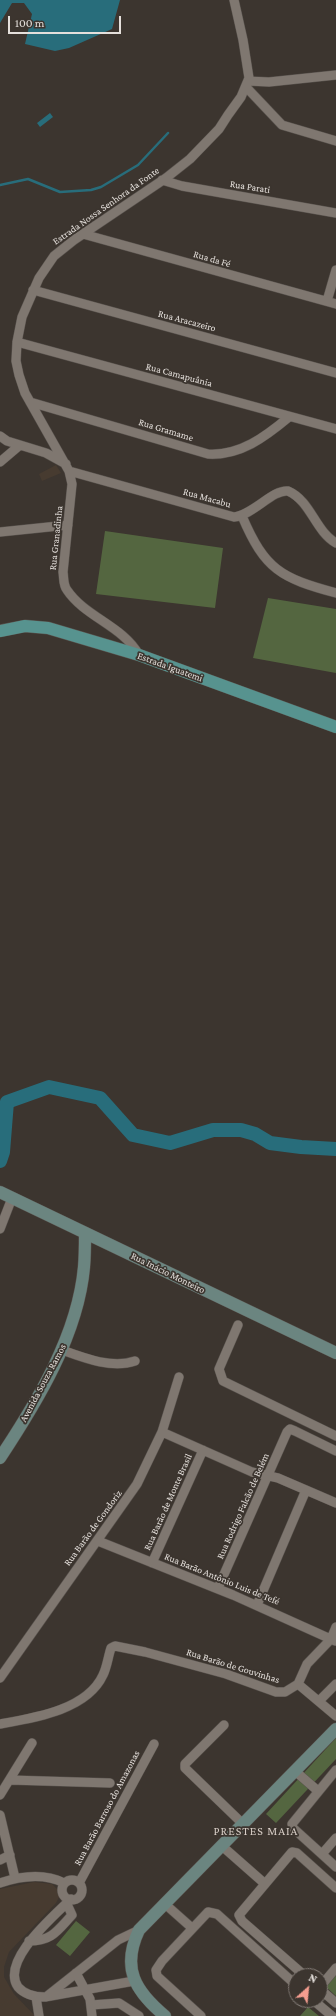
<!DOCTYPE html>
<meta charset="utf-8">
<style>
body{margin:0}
#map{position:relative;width:336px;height:2016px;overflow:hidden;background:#3c352f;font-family:"Crimson Pro",serif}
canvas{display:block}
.north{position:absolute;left:288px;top:1968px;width:40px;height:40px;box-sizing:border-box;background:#3c352f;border:1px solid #807974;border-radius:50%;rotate:27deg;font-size:11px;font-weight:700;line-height:16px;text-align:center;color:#e5e0dc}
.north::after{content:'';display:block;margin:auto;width:14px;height:18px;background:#f59d8f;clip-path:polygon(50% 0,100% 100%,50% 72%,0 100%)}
.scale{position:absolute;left:8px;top:16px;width:113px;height:18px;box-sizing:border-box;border:2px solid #e5e0dc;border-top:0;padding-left:5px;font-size:12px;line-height:14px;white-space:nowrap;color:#e5e0dc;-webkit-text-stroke:3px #3c352f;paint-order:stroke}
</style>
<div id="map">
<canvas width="336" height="2016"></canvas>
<div class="north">N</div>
<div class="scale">100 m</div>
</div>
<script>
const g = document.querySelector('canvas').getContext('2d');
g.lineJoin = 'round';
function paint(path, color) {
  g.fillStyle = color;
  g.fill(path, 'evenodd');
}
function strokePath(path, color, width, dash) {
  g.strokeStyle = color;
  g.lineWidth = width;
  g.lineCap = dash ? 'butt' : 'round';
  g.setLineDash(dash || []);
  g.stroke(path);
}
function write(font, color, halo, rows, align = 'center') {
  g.font = font + ' "Crimson Pro",serif';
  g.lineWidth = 3.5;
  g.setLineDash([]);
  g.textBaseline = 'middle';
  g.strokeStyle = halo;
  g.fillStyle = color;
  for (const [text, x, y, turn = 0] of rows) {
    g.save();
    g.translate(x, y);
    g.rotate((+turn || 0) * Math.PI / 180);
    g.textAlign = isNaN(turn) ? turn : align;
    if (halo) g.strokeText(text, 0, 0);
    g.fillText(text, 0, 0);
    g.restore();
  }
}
paint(new Path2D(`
 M56,465L61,473L42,481L39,474Z
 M34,1882L52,1884L57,1889L60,1895L56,1903L9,1952L4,1967V1977L14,1994L35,2016H0V1889Z`), '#473b30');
paint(new Path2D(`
 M105,531L223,548L215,608L96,594Z
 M268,598L336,609V673L253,658Z
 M336,1738V1759L276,1823L266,1814Z
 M76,1921L90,1932L70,1956L56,1945Z
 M336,1974V1996L325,1986Z
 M308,2007L319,2016H300Z`), '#546640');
paint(new Path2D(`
 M0,0H120L112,29L69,48L55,51L25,44L32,14L24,3H12L0,23Z
 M50,113L53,117L40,127L37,123Z`), '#286d7b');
strokePath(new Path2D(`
 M0,185L28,179L60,192L91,190L101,187L138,165L168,133`), '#286d7b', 2.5);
strokePath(new Path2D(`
 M7,1102L49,1087L100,1098L133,1135L170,1143L213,1130H241L255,1134L270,1143L301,1147L336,1149
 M0,1161L3,1152L7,1102`), '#286d7b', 14);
const street = new Path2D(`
 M248,81L269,82L336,75
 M246,87L282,125L336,141
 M162,180L182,186L336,213
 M83,234L336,304
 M33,290L336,373
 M327,301L336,270
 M17,342L336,429
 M30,402L208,454C240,456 265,437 289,417
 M0,436L7,441L46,453L66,464
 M0,462L20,445
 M69,471L234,517C253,515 273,489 288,491C311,501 315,531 336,543
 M242,516C265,570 281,578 336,593
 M0,532L68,525
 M139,655C123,626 85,617 67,590C63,585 64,578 63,572L72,484L69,471L25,393L19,375L16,361L17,342L22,317L39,278L54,256L74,240L166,178L190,159L219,129L228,115L241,97L249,78L243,40L234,0
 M0,1229L12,1198
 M238,1325L219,1369L223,1381L336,1436
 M62,1350C84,1358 112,1369 135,1361
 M162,1432L252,1472L278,1478L336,1503
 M98,1541L233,1595L335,1641
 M152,1563L203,1450
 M218,1588L287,1432L290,1429L295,1431L336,1451
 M257,1605L306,1490
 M0,1678L137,1484L162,1432L179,1377
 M298,1684L336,1716
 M319,1701L336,1684
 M0,1724C34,1718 87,1710 103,1675C107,1667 108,1657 111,1648L115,1646L145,1652L226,1674L276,1692H285L298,1684L307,1664L331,1639L336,1627
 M224,1725L185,1764V1768L243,1824
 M336,1770L292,1824L293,1828L336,1867
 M295,1771L318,1791
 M10,1780L110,1783
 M0,1795L32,1743
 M0,1815L15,1878
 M222,1846L264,1883
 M322,1854L336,1838
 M0,1860L10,1855
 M62 1890a10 10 0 1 1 20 0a10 10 0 1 1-20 0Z
 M0,1883C21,1876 44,1873 64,1883
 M79,1883L154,1744
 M71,1899C54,1916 0,1961 18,1987C25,1995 35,1997 45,1997L134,1981
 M165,1904L192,1928
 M29,1941C52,1941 57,1931 72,1915L67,1904
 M76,1973L90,1999L92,2016
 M305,1976L242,1921L239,1915L292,1852L297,1853L336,1888
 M320,1987L336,1968
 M320,1989L336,2003
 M36,1997L39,2016
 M46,1997L118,1940L139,1930
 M313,2000L332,2016
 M91,2005L119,2003L139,2016
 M201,2016L157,1976L156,1970L162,1961L208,1912L217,1914L296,1985`);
const secondary = new Path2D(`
 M0,1192L336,1353
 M0,1458C37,1402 78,1335 84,1267C85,1256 85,1245 85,1233
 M165,2016C135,1991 121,1968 139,1930L336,1729`);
const primary = new Path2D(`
 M0,631L25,626L48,628L139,655L336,727`);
strokePath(street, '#59534e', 10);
strokePath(secondary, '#59534e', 13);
strokePath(primary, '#59534e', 13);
strokePath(street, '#7f7770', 9);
strokePath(secondary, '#6b8580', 12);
strokePath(primary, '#57938f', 12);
write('10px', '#e5e0dc', '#3c352f', [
 ["Rua Parati",250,187,9],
 ["Estrada Nossa Senhora da Fonte",106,206,-35],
 ["Rua da Fé",212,259,16],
 ["Rua Aracazeiro",187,321,15],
 ["Rua Camapuânia",179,375,15],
 ["Rua Gramame",166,430,17],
 ["Rua Macabu",207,498,16],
 ["Rua Granadinha",56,538,-84],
 ["Estrada Iguatemi",170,667,20],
 ["Rua Inácio Monteiro",168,1273,26],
 ["Avenida Souza Ramos",43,1383,-62],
 ["Rua Barão de Monte Brasil",168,1502,-66],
 ["Rua Rodrigo Falcão de Belém",243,1506,-66],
 ["Rua Barão de Gondoriz",93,1528,-54],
 ["Rua Barão Antônio Luis de Tefé",222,1579,22],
 ["Rua Barão de Gouvinhas",233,1666,17],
 ["Rua Barão Barroso do Amazonas",107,1808,-62]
]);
g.letterSpacing = '1px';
write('12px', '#d8cec7', '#3c352f', [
 ["PRESTES MAIA",256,1831]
]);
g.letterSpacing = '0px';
</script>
